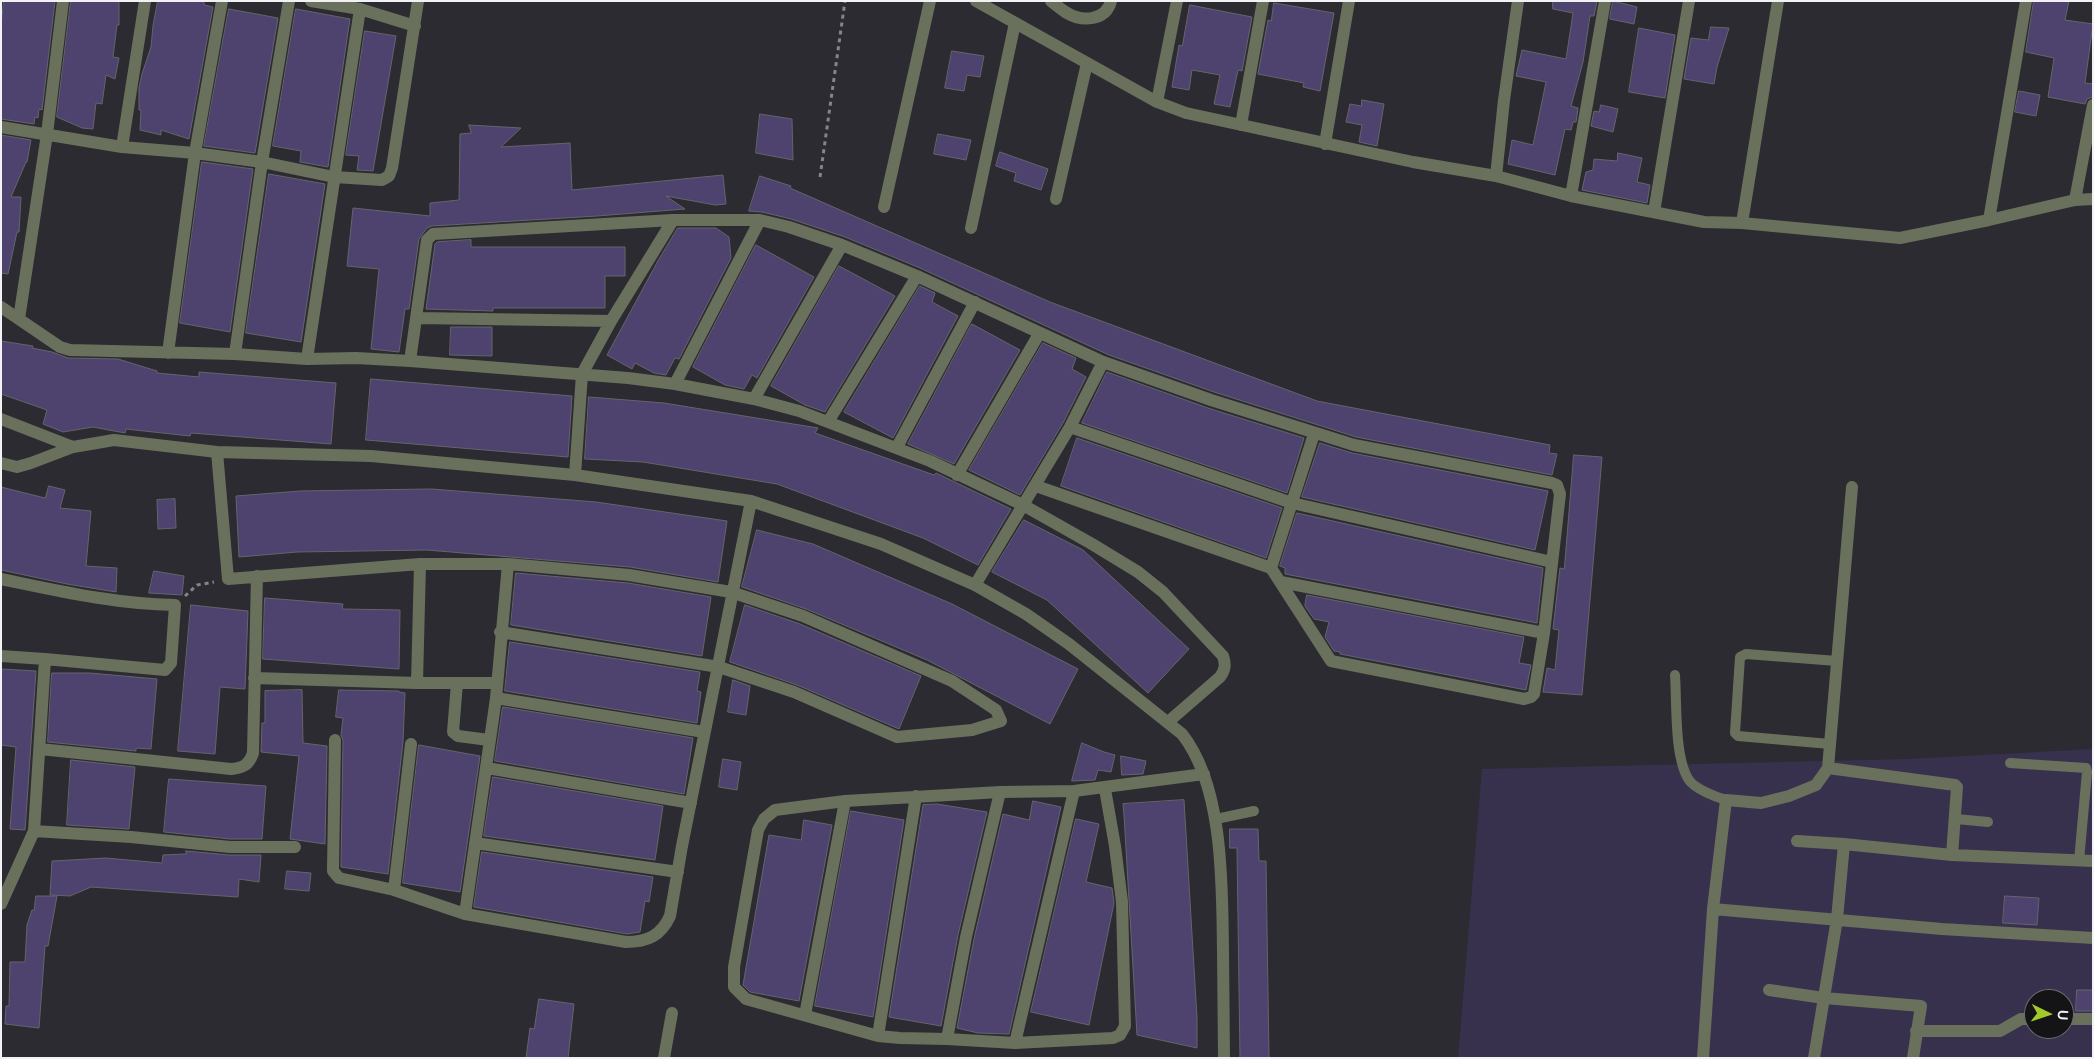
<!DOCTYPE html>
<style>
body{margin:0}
#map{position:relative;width:2094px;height:1059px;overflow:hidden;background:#2c2b32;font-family:Lato,sans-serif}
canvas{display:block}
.frame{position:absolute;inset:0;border:2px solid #f2f1f6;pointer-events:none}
.north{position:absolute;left:2024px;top:989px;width:50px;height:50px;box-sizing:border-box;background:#141417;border:1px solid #6d6c70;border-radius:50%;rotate:94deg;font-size:14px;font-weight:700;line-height:20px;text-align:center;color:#f2f1f6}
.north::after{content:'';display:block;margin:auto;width:18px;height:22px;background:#a1c92a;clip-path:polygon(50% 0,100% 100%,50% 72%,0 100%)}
</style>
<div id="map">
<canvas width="2094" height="1059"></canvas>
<div class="frame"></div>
<div class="north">U</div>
</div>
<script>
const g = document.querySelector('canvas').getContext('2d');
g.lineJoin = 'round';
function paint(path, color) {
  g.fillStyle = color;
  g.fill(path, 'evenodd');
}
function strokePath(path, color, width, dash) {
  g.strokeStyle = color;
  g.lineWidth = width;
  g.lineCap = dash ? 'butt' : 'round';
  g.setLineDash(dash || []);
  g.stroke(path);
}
paint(new Path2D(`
 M2093,749V1058H1458L1482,769L1908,759ZM2034,999H2064V1029H2034Z`), '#37314e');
const building = new Path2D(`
 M4,1H55L42,110L39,109L38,118L35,117L34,124L1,119V27Z
 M71,1H119V25H117L113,57L119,58L115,79L106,75L102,104L96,103L93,129L82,128L57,117Z
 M158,1H204V5L213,7L189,139L161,130V135L140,130L141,110H139V88L142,74L151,47L153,26Z
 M1553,1H1597L1594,16H1590L1583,62L1571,106L1578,108L1576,122H1573L1571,130L1565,129L1555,175L1508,164L1512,140L1533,145L1546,82L1516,76L1522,50L1566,59L1573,13L1553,9Z
 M1613,1L1637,7L1634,24L1610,19Z
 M2034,1H2069L2065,20L2093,24L2085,83L2093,84V97L2087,99L2085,104L2048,97L2054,58L2026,52Z
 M1274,3L1334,13L1320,91L1303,87L1304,83L1258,74L1268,20L1271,21Z
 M1190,5L1252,17L1242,71L1238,70L1230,107L1214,104L1220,75L1192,70L1189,90L1172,87L1179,45L1182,46Z
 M229,9L278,18L255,153L204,146Z
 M296,9L350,19L328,167L300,162L301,151L273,146Z
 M1711,27L1729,28L1717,67L1714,84L1684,79L1691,38L1708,40Z
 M1639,28L1675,35L1665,98L1629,92Z
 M365,31L396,36L373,171L357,170L359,156L346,155Z
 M952,51L984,56L980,77L967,75L964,91L945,88Z
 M2019,91L2040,95L2036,116L2015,112Z
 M1362,100L1384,104L1377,146L1359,142L1362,125L1346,122L1350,104L1361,106Z
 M1601,105L1618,109L1613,132L1591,126L1594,111L1599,112Z
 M760,114L792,119L793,160L756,153Z
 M469,125L521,128L501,147L570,143L572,190L723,175L726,204L715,205L666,196L685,209L597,216L432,226L427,228L419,239L409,309H405L399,352L371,349L379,269L347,266L353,208L430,216V203L459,200L460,134L471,133Z
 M938,134L971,140L966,160L934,154Z
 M1,135L31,140L27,162H26L11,197H21L19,232H17L8,274L1,273Z
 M1000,152L1048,169L1041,190L1014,181L1016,173L996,166Z
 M1618,153L1642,158L1637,182L1650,185L1647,203L1582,190L1586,172L1593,170L1594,159L1617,161Z
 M202,162L253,169L230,332L180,323Z
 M269,174L325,184L301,342L246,333Z
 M760,176L791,186L790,188L1050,302L1317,401L1550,445L1549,453L1557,454L1552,475L1356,437L1214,392L1109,355L920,268L845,237L791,219L762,212L749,211Z
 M678,228H716L729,237L731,258L679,359L675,358L666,375L654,373L635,363L632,369L607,355L659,259Z
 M471,240V247H625V276H605V308H493V311L426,309L435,244L437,242Z
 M756,245L814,277L757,378L752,375L744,389L725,385L693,367Z
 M839,266L895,296L825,412L805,405L771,386Z
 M920,286L935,293L932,302L958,316L893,438L844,412Z
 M972,324L1020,350L954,464L908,444Z
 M451,327H492V356L450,355Z
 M1,341L33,346L32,348L52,352L68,358L118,359L157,371V373L199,377V372L336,383L331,444L191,433L190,436L126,429L125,433L93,427L63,432L43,424L47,410L1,394Z
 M1043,343L1076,358L1072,369L1086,377L1063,423L1020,495L969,470Z
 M1107,372L1208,408L1304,438L1287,493L1082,423Z
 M371,379L572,396L568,457L366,440Z
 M589,397L664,403L818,428L815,433L934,475L936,473L1011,509L978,565L923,538L777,484L643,462L585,459Z
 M1077,438L1282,508L1266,558L1061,486Z
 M1320,443L1352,453L1548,491L1535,550L1302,497Z
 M1574,455L1602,457L1582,695L1543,692L1547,668L1555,670L1559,630L1553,629L1560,568L1564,569Z
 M49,486L65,490L60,508L91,511L86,566L117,568L116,592L67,584L1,570V487L45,498Z
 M432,489L596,502L727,521L718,582L630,567L427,550L297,552L239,557L236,496L300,491Z
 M175,499L176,528L158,529L157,500Z
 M1297,513L1543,568L1537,623L1285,574V568L1280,566Z
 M1024,520L1083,550L1189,649L1148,693L1047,600L992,572Z
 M757,530L813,544L952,604L1078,669L1050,724L927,660L806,609L742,587Z
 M154,571L184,576L182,595L149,593Z
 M516,573L628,583L711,597L702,656L511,625Z
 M1307,595L1524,637L1519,663L1531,665L1526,690L1340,654V652L1334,651L1325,637L1329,622L1314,619L1305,606Z
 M265,598L343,604L342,609L400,610L399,669L263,659Z
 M191,605L248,611L245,689L220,687L215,754L178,751Z
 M745,605L800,624L921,676L899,729L797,685L730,662Z
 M510,642L700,672L697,691L701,692L697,723L505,691Z
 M1,669L36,671L25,830L10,829L16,747L1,745Z
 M52,673H90L157,679L151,749L136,748V751L48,742Z
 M733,680L750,686L746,715L728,712Z
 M302,690L303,743L327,746L325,844L290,839L299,756L261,752L262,723H265V691Z
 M339,690L399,691V692L405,693L403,742L388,874L341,867L343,740L341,735L343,718L336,717Z
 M503,707L693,738L684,794L495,761Z
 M1082,743L1104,752L1115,755L1111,772L1098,770L1095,780L1072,781Z
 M419,745L480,756L460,892L403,883Z
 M1121,756L1146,761L1143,774L1122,775Z
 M723,759L741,762L737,790L719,787Z
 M71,760L135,767L129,829L67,825Z
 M493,777L663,806L655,860L484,836Z
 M169,779L266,786L262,839H230L164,832Z
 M1184,800L1197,1018V1048L1137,1035L1124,815L1123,804Z
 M1033,801L1061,807L1009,1034L978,1033L957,1028L974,939L1003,814L1029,820Z
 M937,804L987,812L958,935L941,1026L889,1017L923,805Z
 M851,811L904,820L873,1017L815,1006Z
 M1076,819L1099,824L1086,882L1112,888L1114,903L1089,1025L1031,1012Z
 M804,820L832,825L799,1001L750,992L743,985L769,835L801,840Z
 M1230,829H1258L1259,861H1266L1269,1058H1240L1237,848H1230Z
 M186,851L229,855H261L259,882L239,879L238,897L91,887L70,896L50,895L52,861L106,858L162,863L163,855L186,854Z
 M482,852L653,877L649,902L645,901L640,932L627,934L474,907Z
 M287,871L311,873L309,891L285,889Z
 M36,896H57L48,946H45L39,1028L5,1024L6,1006H9L10,962H25L27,925L32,910H34Z
 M2005,896L2039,898L2037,925L2003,923Z
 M2077,990H2093V1011H2076Z
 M539,999L574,1004L568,1058H526L530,1028L534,1029Z`);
paint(building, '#4e436f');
strokePath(building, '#65646c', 1);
strokePath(new Path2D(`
 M820,177L845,1
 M185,596L197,585L214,582`), '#85848a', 3, [4, 4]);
strokePath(new Path2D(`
 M1675,675C1677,702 1674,758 1689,780C1695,789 1716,797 1726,800
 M1830,744L1738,736L1735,733L1740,657L1746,654L1837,661
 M2010,763L2086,768L2087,772L2079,861
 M1216,819L1254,811
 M1956,819L1988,822`), '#69715c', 10);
strokePath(new Path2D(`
 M311,1L360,9L415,26
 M976,1L1157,102L1186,113L1413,162L1496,176L1571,196L1704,222L1742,223L1900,238L1989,220L2075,200L2093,199
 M1051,1C1056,5 1062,10 1067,13C1082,22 1106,21 1111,1
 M1157,102L1177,1
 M1241,125L1263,1
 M1,127L122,147L195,153L262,162L334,177L382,180L389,176L392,168L418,1
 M1325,144L1349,1
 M122,147L145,1
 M1496,176L1504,100L1518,1
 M1571,196L1605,1
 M1056,199L1087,63
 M2075,200L2093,105
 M884,207L930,1
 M1654,212L1689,1
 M1989,220L2026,1
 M1742,223L1778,1
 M971,228L1015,23
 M1,307L60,347L70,350L235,354L307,359L356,358L410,361L427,240L433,234L673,220H760L789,227L842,245L917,276L1103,362L1211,400L1354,445L1552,483L1557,485L1560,494L1544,633L1534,694L1531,697L1524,699L1331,661L1271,568L1036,486
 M416,318L611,321
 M19,319L47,134L63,1
 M168,353L195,153L222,1
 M235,354L262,162L289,1
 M307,359L360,9
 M410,361L628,378L675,384L754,399L799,411L930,461L1023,505L1092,544L1138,572L1163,592L1223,656C1226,665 1225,670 1220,677L1168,722
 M675,384L760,220
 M754,399L842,245
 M1,419L73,447
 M828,422L917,276
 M1070,427L1292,503L1552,562
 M897,447L975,302
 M217,452L228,579L420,564H508L629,575L731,592L803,616L952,681L996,710L1001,721L972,730L897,737L794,692L719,667L500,632
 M1,463L17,467L31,463L73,447L114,440L217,452L371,456L575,475L751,501L881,544L975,585L1026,614L1069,644L1182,734C1224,787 1222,886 1223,951C1223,987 1224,1022 1224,1058
 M575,475L582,374L611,321L673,220
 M957,475L1039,334
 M1271,568L1314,434
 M1,579C59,591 115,604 175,605L171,663L165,670L45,659
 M1281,582L1544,633
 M975,585L1070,427L1103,362
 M1,656L45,659L34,831L1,904
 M254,678L417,683H497
 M417,683L420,564
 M457,683L453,732L458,736L489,740
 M496,698L704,732
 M335,740L333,871L339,878L394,890L465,914L626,942C647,942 661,936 670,916L682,846L751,501
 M40,749L231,769C243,768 249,765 253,753L257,576
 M487,768L691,803
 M1828,768L1955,785L1957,787L1952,855
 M1105,789L1115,846L1122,902L1125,1026L1120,1035L1113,1038L1015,1043L947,1039L900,1038L878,1036L746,999L734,987V967L758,830L764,819L775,810L845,801L1000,792L1074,791L1204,774
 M34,831L131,837L230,847H295
 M1797,841L1844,844L1837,919L1814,1058
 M475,843L678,872
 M1844,844L1952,855L2093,861
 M394,890L411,744
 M1713,909L1942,929L2093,938
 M465,914L496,698L508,564
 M1769,990L1824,998L1921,1006L1913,1058
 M805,1015L845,801
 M2064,1019H2093
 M1916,1031H2000L2021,1019H2034
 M878,1036L916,796
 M947,1039L966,937L1000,792
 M1015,1043L1074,791
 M664,1058L672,1013
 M1703,1058L1713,909L1726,800L1761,803L1789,796L1816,785L1828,768L1852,487`), '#69715c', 12);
</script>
